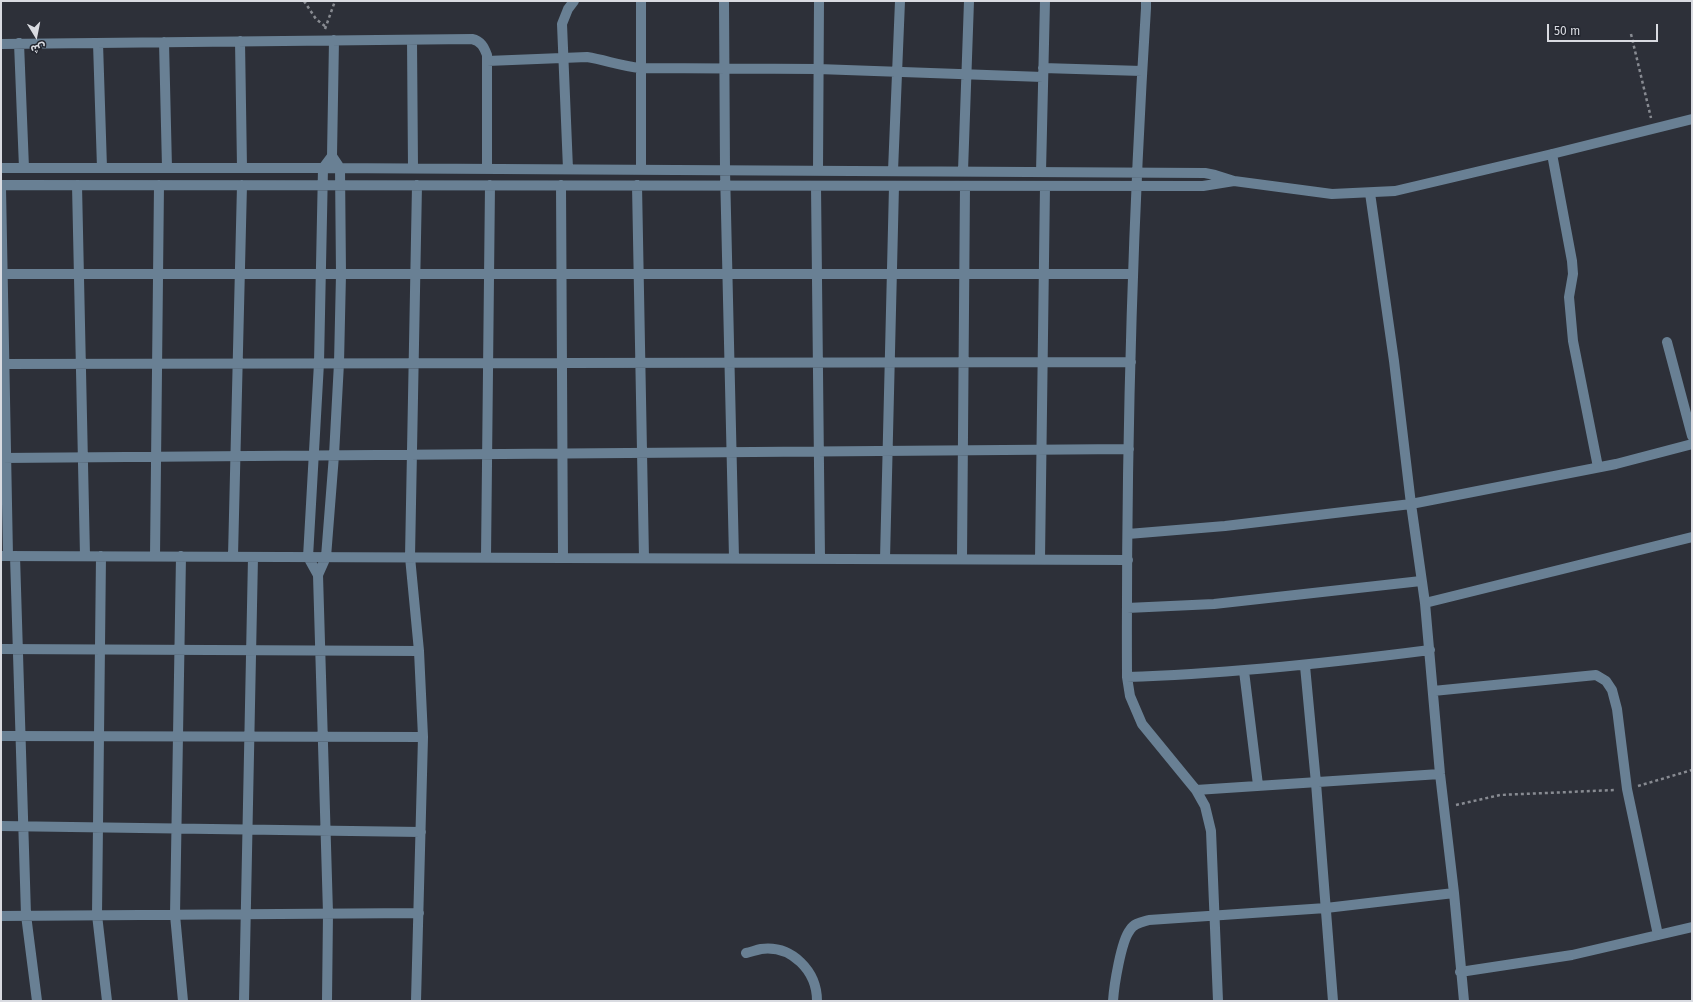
<!DOCTYPE html>
<meta charset="utf-8">
<style>
body{margin:0}
#map{position:relative;width:1693px;height:1002px;overflow:hidden;background:#2d3039;font-family:"Fira Sans","Noto Sans Arabic",sans-serif}
canvas{display:block}
.frame{position:absolute;inset:0;border:2px solid #d9dbe1;pointer-events:none}
.north{position:absolute;left:16px;top:16px;width:40px;height:40px;-webkit-text-stroke:3px #23262f;paint-order:stroke;rotate:170deg;font-size:11px;font-weight:700;line-height:16px;text-align:center;color:#d9dbe1}
.north::after{content:'';display:block;margin:auto;width:14px;height:18px;background:#d9dbe1;clip-path:polygon(50% 0,100% 100%,50% 72%,0 100%)}
.scale{position:absolute;left:1547px;top:24px;width:111px;height:18px;box-sizing:border-box;border:2px solid #d9dbe1;border-top:0;padding-left:5px;font-size:12px;line-height:14px;white-space:nowrap;color:#d9dbe1;-webkit-text-stroke:3px #23262f;paint-order:stroke}
</style>
<div id="map">
<canvas width="1693" height="1002"></canvas>
<div class="frame"></div>
<div class="north">ش</div>
<div class="scale">50 m</div>
</div>
<script>
const g = document.querySelector('canvas').getContext('2d');
g.lineJoin = 'round';
function strokePath(path, color, width, dash) {
  g.strokeStyle = color;
  g.lineWidth = width;
  g.lineCap = dash ? 'butt' : 'round';
  g.setLineDash(dash || []);
  g.stroke(path);
}
strokePath(new Path2D(`
 M304,1L316,19L326,27
 M325,29L335,1
 M1631,34L1651,118
 M1638,786L1692,770
 M1456,805L1500,795L1615,790`), '#888b92', 2.5, [3, 3]);
strokePath(new Path2D(`
 M641,1V169
 M724,1L725,170L734,558
 M1146,1V8C1132,231 1126,454 1127,677L1130,696L1142,724L1196,790L1205,806L1211,831L1218,1001
 M412,40L413,168
 M240,41L242,168
 M164,42L167,168
 M19,43L24,168
 M98,43L102,168
 M1,44L472,39C481,41 484,47 487,55V168
 M487,61L587,57C605,60 622,66 640,68L818,69L1043,77
 M1043,68L1142,71
 M1552,154L1572,261L1573,274L1569,297L1573,341L1598,467
 M1,168H323L1205,173L1215,175L1234,181L1332,194L1395,191L1552,154L1692,119
 M568,169L562,24L568,9L574,1
 M818,170L819,1
 M893,171L900,1
 M963,171L969,1
 M1041,172L1045,1
 M1,185L1203,186L1234,181
 M77,185L85,556
 M561,185L563,558
 M637,185L644,558
 M816,186L820,558
 M1,188L8,556
 M1370,193L1394,361L1411,504L1425,603L1440,774L1454,893L1464,1001
 M1,274H1132
 M1667,342L1692,436
 M1,364L1131,362
 M1,458L1129,449
 M1128,534L1225,526L1411,504L1616,464L1692,444
 M1,556L1128,560
 M15,556L26,915L37,1001
 M101,556L97,915L107,1001
 M155,556L159,185
 M181,556L175,915L183,1001
 M233,556L242,185
 M486,557L490,185
 M885,559L894,186
 M962,559L965,186
 M1040,559L1045,186
 M318,575L326,557L334,455L339,363L341,274L340,168L332,156L334,40
 M1425,603L1692,537
 M1127,608L1214,604L1421,581
 M1,649L419,651
 M1305,666L1316,783L1333,1001
 M1244,671L1258,785
 M1127,677C1229,674 1329,663 1430,650
 M1433,691L1596,675L1606,681L1612,690L1617,709L1627,789L1658,935
 M1,736L423,737
 M1196,790L1440,774
 M1,826L421,832
 M1,916L419,913
 M746,953C751,952 756,950 761,949C792,945 817,971 817,1001
 M1460,972L1572,955L1692,927
 M244,1001L253,557
 M327,1001L328,913L318,575L308,557L319,363L323,168L332,156
 M416,1001L423,737L419,651L410,557L417,185
 M1113,1001C1114,986 1121,941 1130,930C1134,923 1142,922 1149,920L1326,908L1454,893`), '#698094', 10);
</script>
